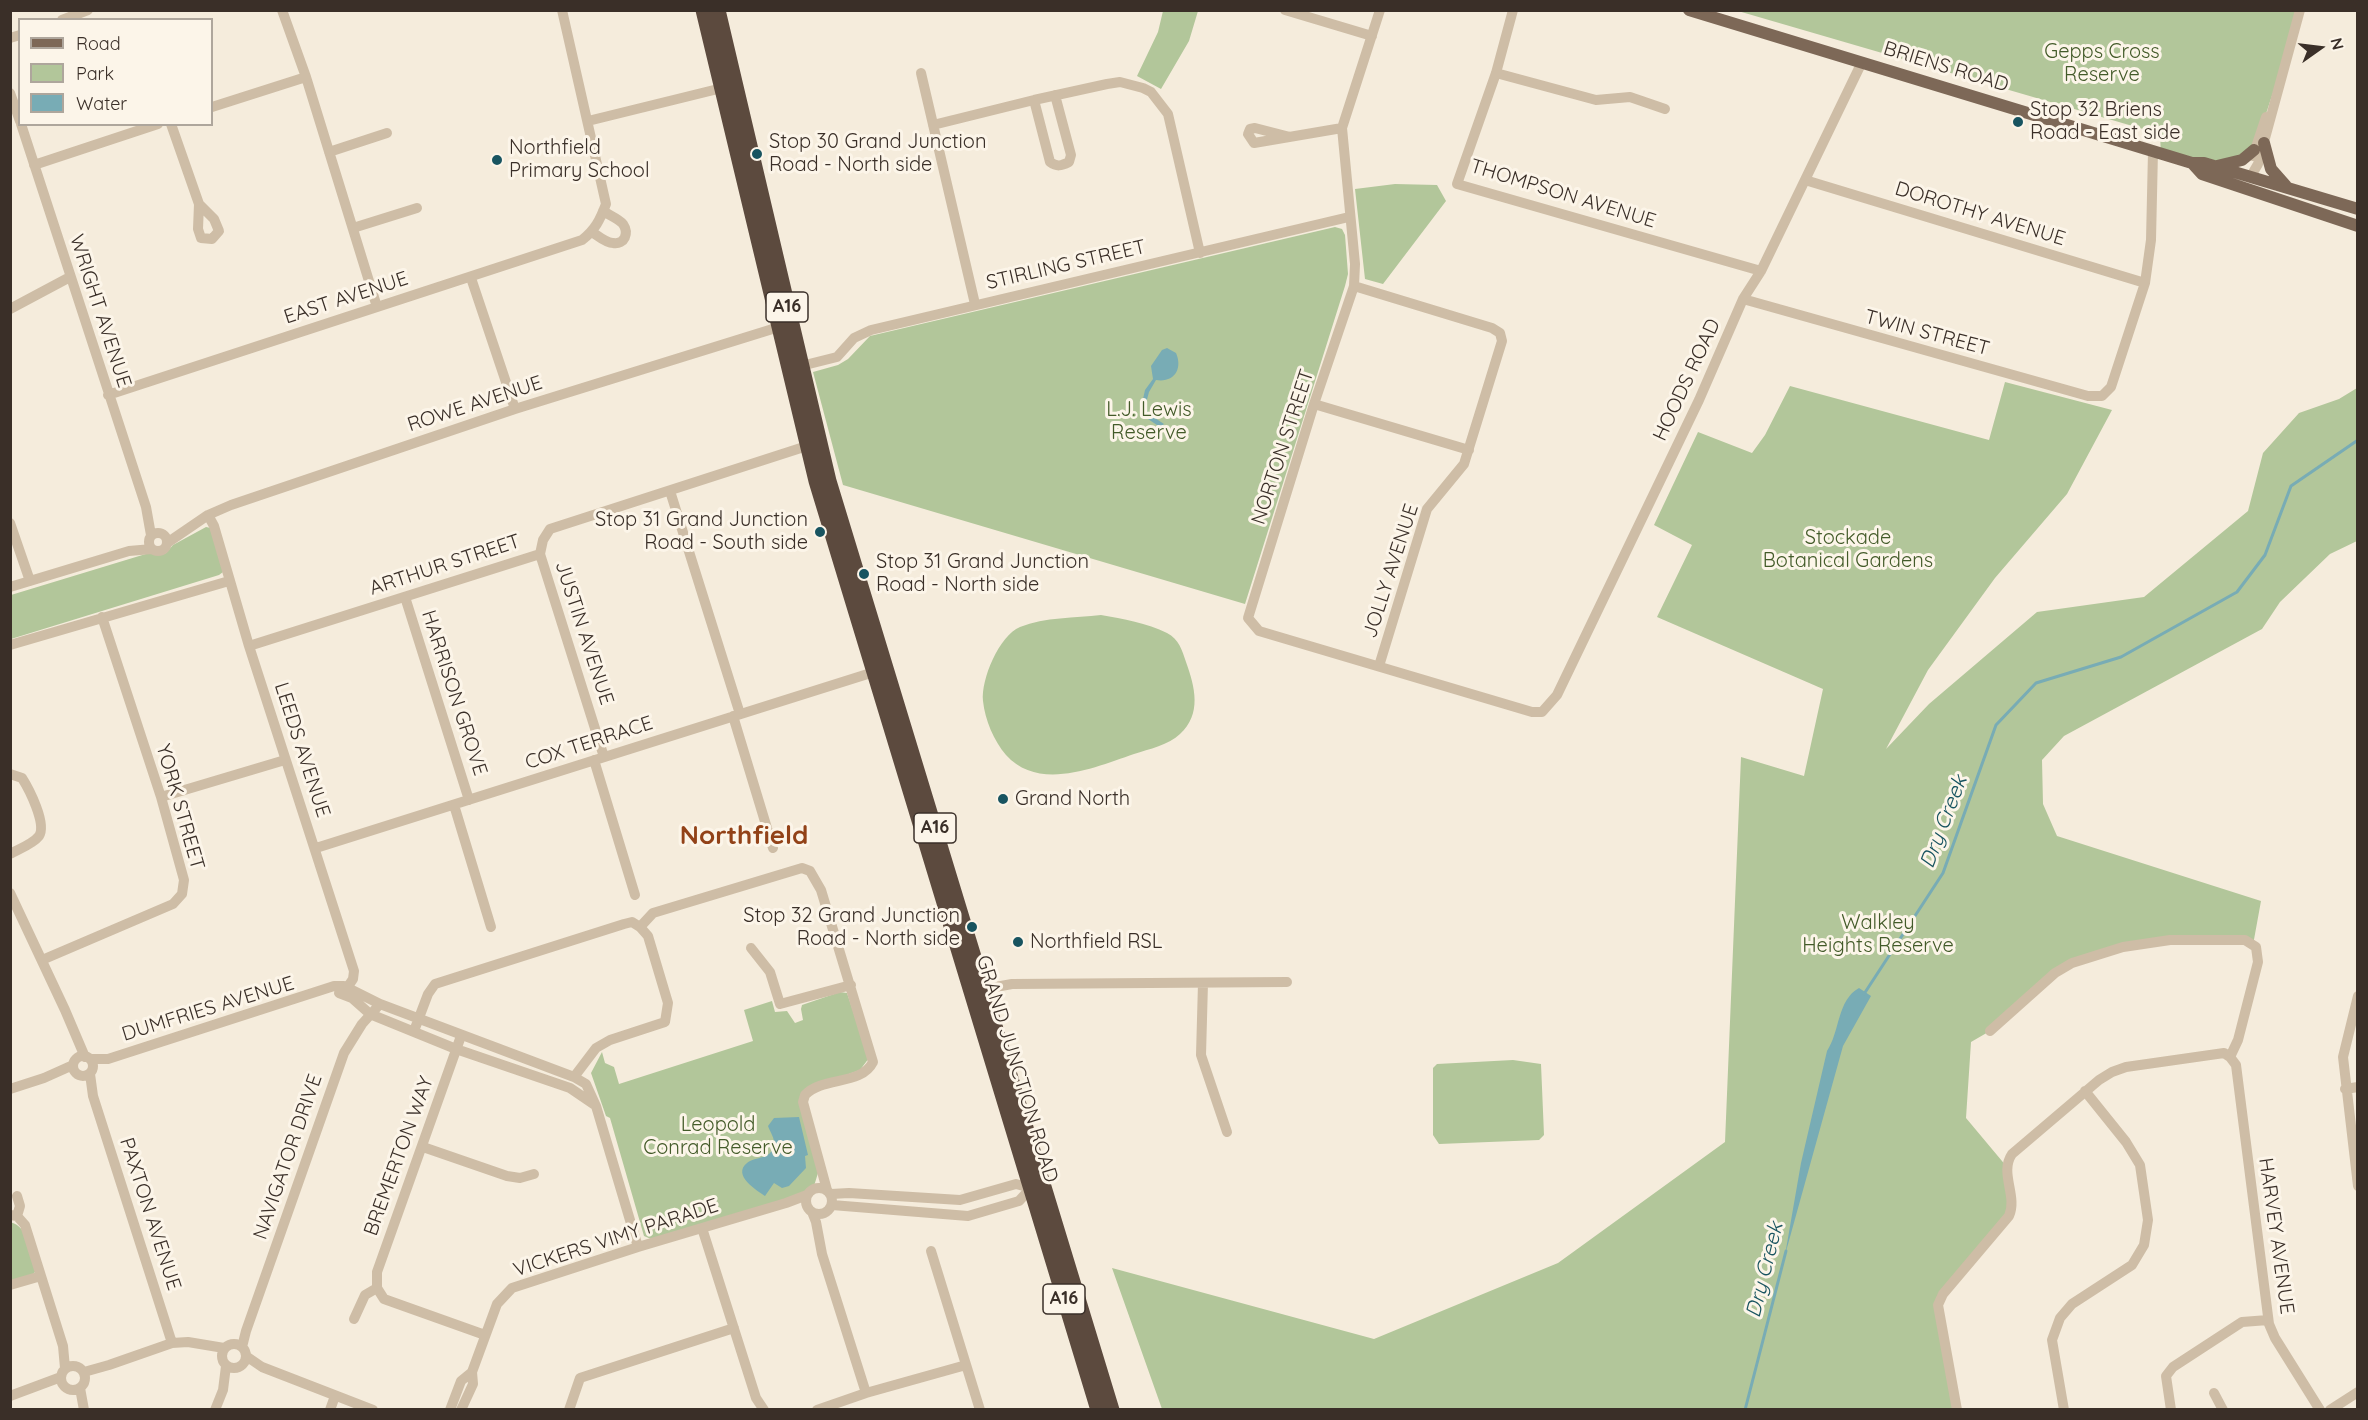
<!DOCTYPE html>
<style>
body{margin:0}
#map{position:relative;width:2368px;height:1420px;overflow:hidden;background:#f5ecdc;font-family:Quicksand,sans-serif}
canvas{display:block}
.frame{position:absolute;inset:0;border:12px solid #3a2f28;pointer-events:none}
.legend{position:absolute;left:18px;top:18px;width:195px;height:108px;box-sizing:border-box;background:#fcf5e9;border:2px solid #aea69c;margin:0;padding:8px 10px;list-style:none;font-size:18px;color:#3a2f28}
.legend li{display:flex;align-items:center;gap:12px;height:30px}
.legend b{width:30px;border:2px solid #aea69c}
.north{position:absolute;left:2290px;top:18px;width:60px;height:60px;-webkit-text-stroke:4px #fcf5e9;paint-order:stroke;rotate:76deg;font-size:16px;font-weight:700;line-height:24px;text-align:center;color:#3a2f28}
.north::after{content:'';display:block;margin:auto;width:21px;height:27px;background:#3a2f28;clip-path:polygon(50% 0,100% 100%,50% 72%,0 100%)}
</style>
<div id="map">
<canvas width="2368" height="1420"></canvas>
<div class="frame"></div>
<ul class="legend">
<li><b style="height:8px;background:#7d6857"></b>Road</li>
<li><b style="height:16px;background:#b2c69a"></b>Park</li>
<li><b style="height:16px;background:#78acb5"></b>Water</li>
</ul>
<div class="north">N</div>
</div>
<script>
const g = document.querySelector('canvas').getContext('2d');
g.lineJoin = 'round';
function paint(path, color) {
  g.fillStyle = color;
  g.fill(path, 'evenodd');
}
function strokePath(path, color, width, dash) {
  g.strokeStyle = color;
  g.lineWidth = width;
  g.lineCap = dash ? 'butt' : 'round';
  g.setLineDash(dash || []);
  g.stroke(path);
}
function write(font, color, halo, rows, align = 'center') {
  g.font = font + ' Quicksand,sans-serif';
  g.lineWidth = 6;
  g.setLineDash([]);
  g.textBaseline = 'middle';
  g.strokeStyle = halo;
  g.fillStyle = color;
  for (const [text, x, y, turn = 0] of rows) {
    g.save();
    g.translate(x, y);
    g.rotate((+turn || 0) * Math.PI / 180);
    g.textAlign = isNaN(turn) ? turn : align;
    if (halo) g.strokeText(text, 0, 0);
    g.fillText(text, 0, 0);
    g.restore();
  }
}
paint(new Path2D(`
 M1163,11H1198L1189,41L1161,89L1137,76L1158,32Z
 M1738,11H2300L2254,150L2216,166L2161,156L2160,134Z
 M1395,184L1437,185L1446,201L1383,284L1365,279L1355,189Z
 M1335,227L1342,229L1345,235L1348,274L1345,286L1245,604L843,485L813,372L838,365L848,359L870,336Z
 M2005,382L2112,410L2067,494L1995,578L1928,670L1886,749L1929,704L2037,612L2144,597L2248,511L2263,453L2299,413L2339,399L2357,388V541L2330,554L2280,602L2262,629L2064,736L2042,760L2043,804L2057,836L2261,901L2253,945L2206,941L2135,945L2055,973L1990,1031L1971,1042L1966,1118L2007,1167L2011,1212L1939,1300L1957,1409H1162L1112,1268L1374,1339L1558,1263L1725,1142L1741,757L1804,776L1823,689L1657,617L1692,545L1654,525L1698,432L1752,453L1765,435L1790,386L1989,440Z
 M206,527L211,528L223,572L219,575L11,639V595L149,553L161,555L166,553L173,545Z
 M1101,615C1123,619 1147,623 1167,633C1179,639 1182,650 1186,662C1195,687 1202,714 1180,734C1169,745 1149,749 1134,754C1096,767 1039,792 1006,755C994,741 985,720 983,701C981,679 999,636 1020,627C1045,617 1075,618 1101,615Z
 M840,992L847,993L869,1058L860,1070L804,1090L818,1173L814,1186L805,1193L651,1239L644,1236L610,1118L606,1116L591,1073L602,1052L605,1063L614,1067L619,1084L753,1041L744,1010L772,1001L775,1012L787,1011L795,1023L803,1020L801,1009L802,1005Z
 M1513,1060L1541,1064L1544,1135L1539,1140L1439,1144L1433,1135V1068L1437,1064Z
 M10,1222C30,1227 31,1254 36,1271L30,1277L10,1283Z`), '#b2c69a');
paint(new Path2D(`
 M1167,348L1176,353C1183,369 1174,383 1156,380L1149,392L1145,407L1149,414L1164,424L1160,427L1145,417L1141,408L1145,390L1153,379L1151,366L1162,350Z
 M1859,988L1871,996L1843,1046L1785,1255L1801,1163L1827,1051C1840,1032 1837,1000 1859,988Z
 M799,1117L808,1155L805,1156L806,1168L789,1186L782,1188L774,1183L765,1196C756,1190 732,1175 747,1163C756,1156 771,1160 774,1145C775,1138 770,1132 768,1126L774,1118Z`), '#78acb5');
strokePath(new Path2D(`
 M1864,994L1943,873L1996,725L2036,683L2121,657L2237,592L2265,555L2291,486L2358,440
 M1745,1410L1786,1251`), '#78acb5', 3);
strokePath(new Path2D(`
 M282,10L306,77L377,307
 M1285,10L1372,36
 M1380,10L1342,128L1355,264L1354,286L1314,404L1248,618L1259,631L1532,712H1542L1557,695L1699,400L1743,299L1761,271L1862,62
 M1513,10L1496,73L1457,184L1761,271
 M62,20L88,10
 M10,38L20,35
 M921,73L975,304
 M1496,73L1596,100L1630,97L1665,109
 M10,93L20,121
 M1034,100L1050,162C1057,167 1061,166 1069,162L1071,155L1055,95
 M212,107L306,77
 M588,121L722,88
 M21,124L146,507L151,535
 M171,124L199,204L198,229L201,238L212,239L219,231L214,219L199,204
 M933,125L1034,100L1107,84L1120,82L1143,88L1151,92L1168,114L1200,253
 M1290,137L1255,128L1250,129L1248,134L1254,143L1342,128
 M329,152L387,133
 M2253,156L2266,117
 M34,165L158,124
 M2251,176L2258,164L2300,10
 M1805,180L2145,283
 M353,228L417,208
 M592,232C598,236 606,243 613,243C625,245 629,233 623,224C619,219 609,215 603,211
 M471,278L515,409
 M1354,286L1492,328L1500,333L1502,341L1464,464L1427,509L1379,666
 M1743,299L2088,396H2102L2111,387L2145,283L2151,240L2153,151
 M10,309L70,277
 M801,366L837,357L854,338L871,330L1349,217
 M108,395L582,240C595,230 600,220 606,204L562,10
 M1314,404L1469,450
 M670,491L740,714
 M208,515L214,526L249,646L354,971L353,979L343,994
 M10,523L30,581
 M149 542a9 9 0 1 1 18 0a9 9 0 1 1-18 0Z
 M167,543L208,515L231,505L515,409L779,327
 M540,554L604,757
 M10,587L129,551L152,549
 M405,597L469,800
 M10,645L229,581
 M249,646L540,554L543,540L550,529L807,446
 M733,716L773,848
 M594,760L635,895
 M10,774L22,778C29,789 47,824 39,836C33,844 19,849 10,854
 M161,797L285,760
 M454,805L491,927
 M316,848L874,672
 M10,893L65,1010L85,1057
 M751,948L770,972L780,1004L851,985
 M42,960L173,904L182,894L184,880L161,797L102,617
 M1203,983L1201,1055L1227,1132
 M979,990L1012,984L1287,982
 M339,993L352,998L370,1014L456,1049L570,1088L595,1105
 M2358,996L2343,1057L2358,1186
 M414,1031L428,994L435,984L624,924L632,922L640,927L653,913L802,868L810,871L821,890L873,1062C861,1086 823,1076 805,1095L803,1102L827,1190
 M1990,1031L2055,973L2072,963L2123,947L2170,940H2245L2256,947L2258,962L2238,1040L2230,1057
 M461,1036L377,1272V1288L384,1299L485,1335
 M73 1066a10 10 0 1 1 20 0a10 10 0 1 1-20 0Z
 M90,1059H108L334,986H344L380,1004L574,1077L586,1084L596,1106L638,1247
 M90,1074L93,1096L172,1343
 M574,1077L596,1048L610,1040L665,1022L668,1003L648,936L640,927
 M10,1089L44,1078L73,1065
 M2345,1089L2358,1087
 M423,1147L507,1176L520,1178L534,1174
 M806 1201a13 13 0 1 1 26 0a13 13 0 1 1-26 0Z
 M831,1194L849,1193L960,1200L1016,1184L1031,1188L1019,1201L968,1216L832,1205
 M17,1196L20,1206L17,1216
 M812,1212L816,1222L822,1254L866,1393
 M10,1215L17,1216L25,1225L63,1346L65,1368
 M702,1228L756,1398L764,1410
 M931,1251L980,1410
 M10,1285L41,1276
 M354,1319L365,1295L377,1288
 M222 1356a12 12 0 1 1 24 0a12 12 0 1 1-24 0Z
 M242,1347L246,1331L344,1053L362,1024L380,1004
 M246,1356L262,1367L373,1410
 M61 1378a12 12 0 1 1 24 0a12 12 0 1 1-24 0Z
 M84,1372L109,1365L172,1343L188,1342L224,1348
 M80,1388L84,1410
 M2214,1393L2223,1410
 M10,1396L61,1377
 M215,1410L223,1390L226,1366
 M330,1410L335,1396
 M450,1410L461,1381L472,1372
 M461,1410L473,1384L472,1372L497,1304L512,1288L638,1247L786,1203L807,1195
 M569,1410L580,1378L734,1328
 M817,1410L866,1393L966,1365
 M1957,1410L1938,1305L1943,1294L2009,1216C2018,1196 1999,1173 2012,1154L2099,1080L2112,1072L2126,1067L2224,1053L2230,1057L2236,1065L2269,1324L2275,1338L2320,1410
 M2064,1410L2052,1340L2060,1318L2072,1304L2132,1265L2144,1245L2148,1220L2140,1165L2126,1142L2085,1091
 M2171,1410L2166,1376L2173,1367L2242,1322L2268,1320
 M2330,1410L2358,1392`), '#cebda6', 10);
strokePath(new Path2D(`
 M1689,10L2192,163H2204L2358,209
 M2264,143L2271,169L2286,186
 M2192,163L2202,174L2358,226
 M2217,166L2242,160L2254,150`), '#7d6857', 12);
strokePath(new Path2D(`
 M703,10L816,481L1098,1410
 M718,10L829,481L1112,1410`), '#5c4a3e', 15);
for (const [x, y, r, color] of [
 [2018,122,6,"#185460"],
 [757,154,6,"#185460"],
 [497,160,6,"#185460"],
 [820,532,6,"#185460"],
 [864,574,6,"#185460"],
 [1003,799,6,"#185460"],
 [972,927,6,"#185460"],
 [1018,942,6,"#185460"]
]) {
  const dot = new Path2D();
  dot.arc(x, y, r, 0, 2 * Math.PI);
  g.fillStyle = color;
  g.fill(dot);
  strokePath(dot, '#fcf5e9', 2);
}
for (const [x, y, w] of [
 [787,307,42],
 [935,828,42],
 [1064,1299,42]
]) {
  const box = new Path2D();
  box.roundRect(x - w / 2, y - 15, w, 30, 4.5);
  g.fillStyle = '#fcf5e9';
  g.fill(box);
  strokePath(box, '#3a2f28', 1.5);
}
write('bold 18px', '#3a2f28', null, [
 ["A16",787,307],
 ["A16",935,828],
 ["A16",1064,1299]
]);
write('20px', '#435b29', '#fcf5e9', [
 ["Gepps Cross",2102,52],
 ["Reserve",2102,75],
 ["L.J. Lewis",1149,410],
 ["Reserve",1149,433],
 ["Stockade",1848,538],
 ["Botanical Gardens",1848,561],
 ["Walkley",1878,923],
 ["Heights Reserve",1878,946],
 ["Leopold",718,1125],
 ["Conrad Reserve",718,1148]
]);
write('20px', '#3a2f28', '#fcf5e9', [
 ["BRIENS ROAD",1946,67,17],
 ["THOMPSON AVENUE",1563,194,17],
 ["DOROTHY AVENUE",1980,214,17],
 ["STIRLING STREET",1066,265,-13],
 ["EAST AVENUE",346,298,-18],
 ["WRIGHT AVENUE",100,311,72],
 ["TWIN STREET",1927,333,15],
 ["HOODS ROAD",1687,380,-65],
 ["ROWE AVENUE",475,404,-18],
 ["NORTON STREET",1283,447,-72],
 ["ARTHUR STREET",445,565,-18],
 ["JOLLY AVENUE",1391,571,-72],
 ["JUSTIN AVENUE",584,633,72],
 ["HARRISON GROVE",454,693,72],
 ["COX TERRACE",589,743,-18],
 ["LEEDS AVENUE",302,750,72],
 ["YORK STREET",180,807,74],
 ["DUMFRIES AVENUE",208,1009,-17],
 ["GRAND JUNCTION ROAD",1017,1069,73],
 ["BREMERTON WAY",399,1156,-70],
 ["NAVIGATOR DRIVE",288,1157,-71],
 ["PAXTON AVENUE",150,1214,72],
 ["HARVEY AVENUE",2276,1236,82],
 ["VICKERS VIMY PARADE",616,1238,-18]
]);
write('20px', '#3a2f28', '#fcf5e9', [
 ["Stop 32 Briens",2030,110],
 ["Road - East side",2030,133],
 ["Stop 30 Grand Junction",769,142],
 ["Road - North side",769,165],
 ["Northfield",509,148],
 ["Primary School",509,171],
 ["Stop 31 Grand Junction",808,520,"right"],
 ["Road - South side",808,543,"right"],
 ["Stop 31 Grand Junction",876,562],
 ["Road - North side",876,585],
 ["Grand North",1015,799],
 ["Stop 32 Grand Junction",960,916,"right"],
 ["Road - North side",960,939,"right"],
 ["Northfield RSL",1030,942]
], 'left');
write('italic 21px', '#185460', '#fcf5e9', [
 ["Dry Creek",1944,822,-69],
 ["Dry Creek",1765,1270,-76]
]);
write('bold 26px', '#924218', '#fcf5e9', [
 ["Northfield",744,836]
]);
</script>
